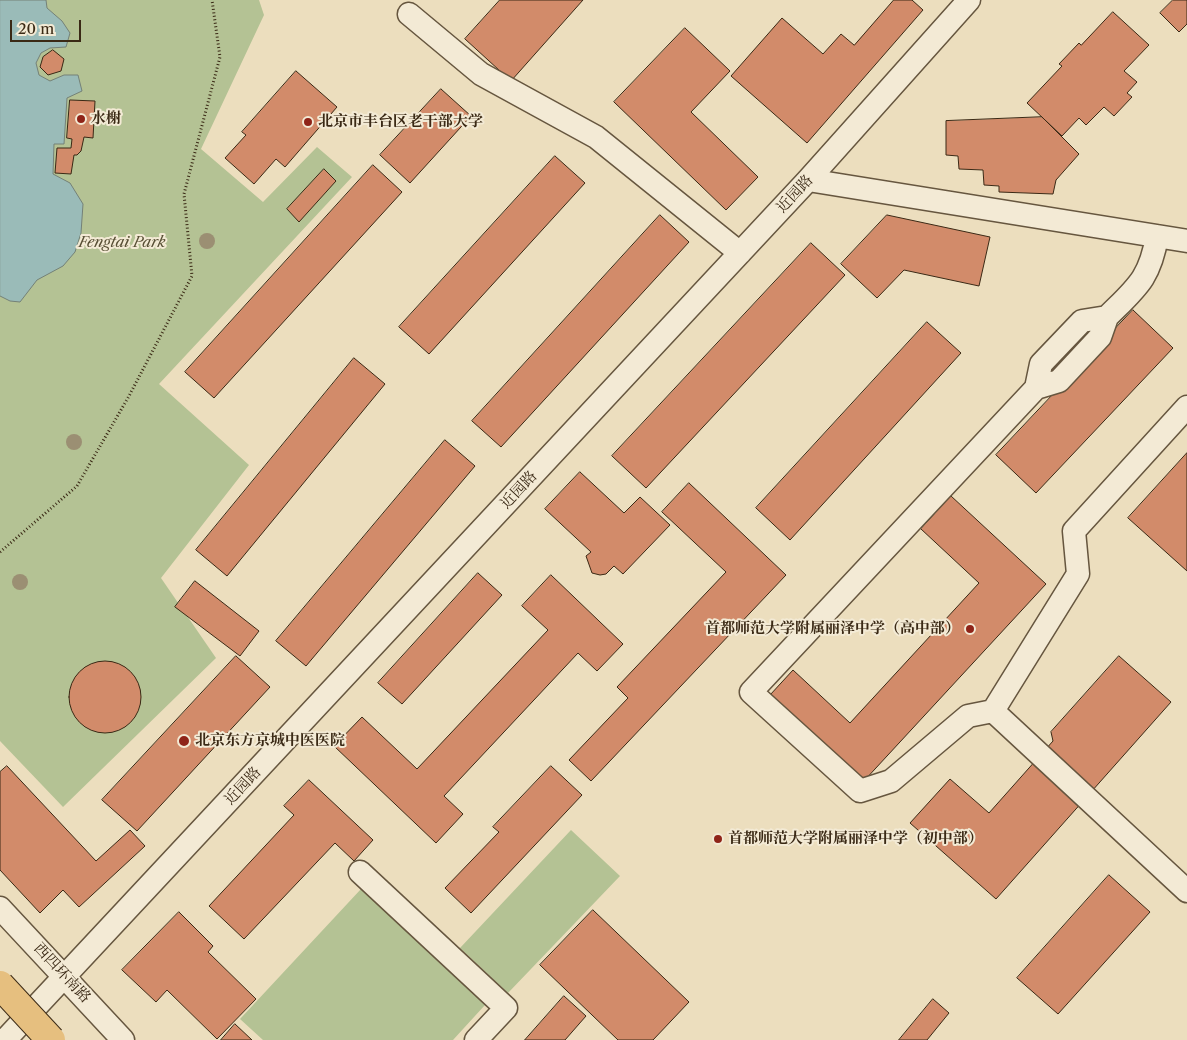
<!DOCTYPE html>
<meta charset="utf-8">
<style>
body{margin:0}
#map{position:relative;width:1187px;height:1040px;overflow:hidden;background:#ecdebe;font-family:"Libre Caslon Text",serif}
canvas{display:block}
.scale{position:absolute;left:10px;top:20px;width:71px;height:22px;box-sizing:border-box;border:2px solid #3a2915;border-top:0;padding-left:6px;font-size:15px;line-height:18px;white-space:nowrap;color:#3a2915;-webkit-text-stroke:4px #f3ead5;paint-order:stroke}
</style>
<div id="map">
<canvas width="1187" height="1040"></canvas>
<div class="scale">20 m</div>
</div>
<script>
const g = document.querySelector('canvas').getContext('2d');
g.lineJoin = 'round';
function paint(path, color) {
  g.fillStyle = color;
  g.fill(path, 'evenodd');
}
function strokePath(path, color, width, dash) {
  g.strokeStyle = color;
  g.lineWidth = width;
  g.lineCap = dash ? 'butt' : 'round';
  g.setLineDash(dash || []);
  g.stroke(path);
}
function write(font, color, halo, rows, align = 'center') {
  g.font = font + ' "Libre Caslon Text","Noto Serif SC",serif';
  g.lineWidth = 4;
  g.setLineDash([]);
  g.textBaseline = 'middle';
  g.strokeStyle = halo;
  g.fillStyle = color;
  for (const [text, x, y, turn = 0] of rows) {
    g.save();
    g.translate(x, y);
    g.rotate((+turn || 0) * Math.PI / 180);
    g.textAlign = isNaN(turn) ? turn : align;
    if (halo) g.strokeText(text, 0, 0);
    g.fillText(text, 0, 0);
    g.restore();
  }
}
paint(new Path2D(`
 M0,0H259L264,15L201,149L263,202L317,147L352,177L159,384L249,465L161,578L216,658L63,807L0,741Z
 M571,830L620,876L508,993L460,948Z
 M361,889L485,1005L453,1040H263L240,1019Z`), '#b4c294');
const water = new Path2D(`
 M0,0H46L47,8L62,21L70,33L66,47L50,48L41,53L36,63L39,75L50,81L64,75H78L82,91L67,98L64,144H54L53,174L70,183L83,204L81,233L75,252L63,266L37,280L20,302L10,301L0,296Z`);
paint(water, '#9abbb8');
strokePath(water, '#748177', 1);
const building = new Path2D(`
 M500,0H583L511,81L465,39Z
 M894,0H912L923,10L807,143L731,76L782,18L823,54L841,34L854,45Z
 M1173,0H1187V24L1179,32L1160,13Z
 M1113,12L1149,45L1124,71L1137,82L1127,93L1132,97L1114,116L1104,107L1086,125L1079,118L1062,136L1027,103L1062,66L1059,64L1079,43L1081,45Z
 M685,28L730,71L691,112L758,177L726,210L614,102Z
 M53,50L64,59L61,71L48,75L40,67L43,57Z
 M296,71L337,107L285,167L276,159L254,184L225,158L246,135L242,132Z
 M441,89L471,116L410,183L380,155Z
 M70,100L95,101L93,138L84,137L81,151L77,155H74L71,174L55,173L57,148H71L72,139L67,138Z
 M1042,117L1079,154L1056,180L1053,194L999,192V186L984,185L983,170L959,169L958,156L946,155V121Z
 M555,156L585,183L429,354L399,327Z
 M373,165L402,192L214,398L185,372Z
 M324,169L336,181L299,222L287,209Z
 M660,215L689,242L501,447L472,421Z
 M887,215L990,237L979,286L904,270L877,298L841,264Z
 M811,243L845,275L646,488L612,456Z
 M1133,310L1173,348L1036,493L996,455Z
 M927,322L961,353L790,540L756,508Z
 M354,358L385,384L227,576L196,550Z
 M445,440L475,466L306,666L276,641Z
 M1187,453V571L1128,518Z
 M580,472L624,513L640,497L670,525L623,574L614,566L606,574L600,575L592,573L586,556L591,552L545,509Z
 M689,483L786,575L591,781L569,760L628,698L617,687L726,572L662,512Z
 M951,496L1046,584L863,782L770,695L793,670L850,723L979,583L921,529Z
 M478,573L502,595L402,704L378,683Z
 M551,575L623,644L597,671L578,653L444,796L463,814L436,843L334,746L362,717L417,769L548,630L522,606Z
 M195,581L259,631L240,656L175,607Z
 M236,656L270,687L137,831L102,800Z
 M1119,656L1171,702L996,899L910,823L950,779L989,813L1053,741L1051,732Z
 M69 697a36 36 0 1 1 72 0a36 36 0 1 1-72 0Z
 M7,766L96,861L130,830L145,846L79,907L63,890L40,913L0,870V772Z
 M551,766L582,795L471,913L445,888L499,832L493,827Z
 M309,780L373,840L354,861L335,843L244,939L209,906L294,815L284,806Z
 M1109,875L1150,912L1058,1014L1017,978Z
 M593,910L689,1002L653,1040H618L540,965Z
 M179,912L213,946L208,952L256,999L217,1039L167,990L156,1002L122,970Z
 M564,996L586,1016L565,1040H525Z
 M933,999L949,1013L927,1040H899Z
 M235,1024L252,1040H221Z`);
paint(building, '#d28b6a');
strokePath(building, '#3a2915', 1);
const minor = new Path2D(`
 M409,14L481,74L596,137L740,253
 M808,180L1187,241
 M1107,317C1136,288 1150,279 1157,236
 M1036,388L1041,364L1082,321L1107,317L1100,337L1059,381L1036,388L751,692L860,791L891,781L968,716L993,711L1187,891
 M993,711L1078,574L1074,531L1187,407
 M360,872L506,1008L476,1040
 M0,908L123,1040
 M5,1040L808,180L969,0`);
strokePath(minor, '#66563f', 25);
strokePath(new Path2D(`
 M0,552L77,486L129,396L192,276L184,194L220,57L212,0`), '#3a2915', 3, [1, 2.5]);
strokePath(minor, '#f3ead5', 22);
const highwayBridge = new Path2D(`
 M0,985L51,1040`);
strokePath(highwayBridge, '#3a2915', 30, []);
strokePath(highwayBridge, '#e6bf7f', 28);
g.fillStyle = '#9b8f73';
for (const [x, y] of [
 [207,241],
 [74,442],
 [20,582]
]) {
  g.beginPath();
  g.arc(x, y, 8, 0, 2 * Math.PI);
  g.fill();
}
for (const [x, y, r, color] of [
 [81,119,5,"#8f2418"],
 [308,122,5,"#8f2418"],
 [970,629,5,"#8f2418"],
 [184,741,6,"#8f2418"],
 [718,839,5,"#8f2418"]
]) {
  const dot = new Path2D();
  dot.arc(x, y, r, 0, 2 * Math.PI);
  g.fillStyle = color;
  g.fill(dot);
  strokePath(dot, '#f3ead5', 2);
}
write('bold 15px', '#3a2915', '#f3ead5', [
 ["水榭",91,119],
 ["北京市丰台区老干部大学",318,122],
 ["首都师范大学附属丽泽中学（高中部）",960,629,"right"],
 ["北京东方京城中医医院",195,741],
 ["首都师范大学附属丽泽中学（初中部）",728,839]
], 'left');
write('15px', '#3a2915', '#f3ead5', [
 ["近园路",795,194,-47],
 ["近园路",519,490,-47],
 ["近园路",243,786,-47],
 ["西四环南路",62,973,47]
]);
write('italic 15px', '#584f35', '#f3ead5', [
 ["Fengtai Park",122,243]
]);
</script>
